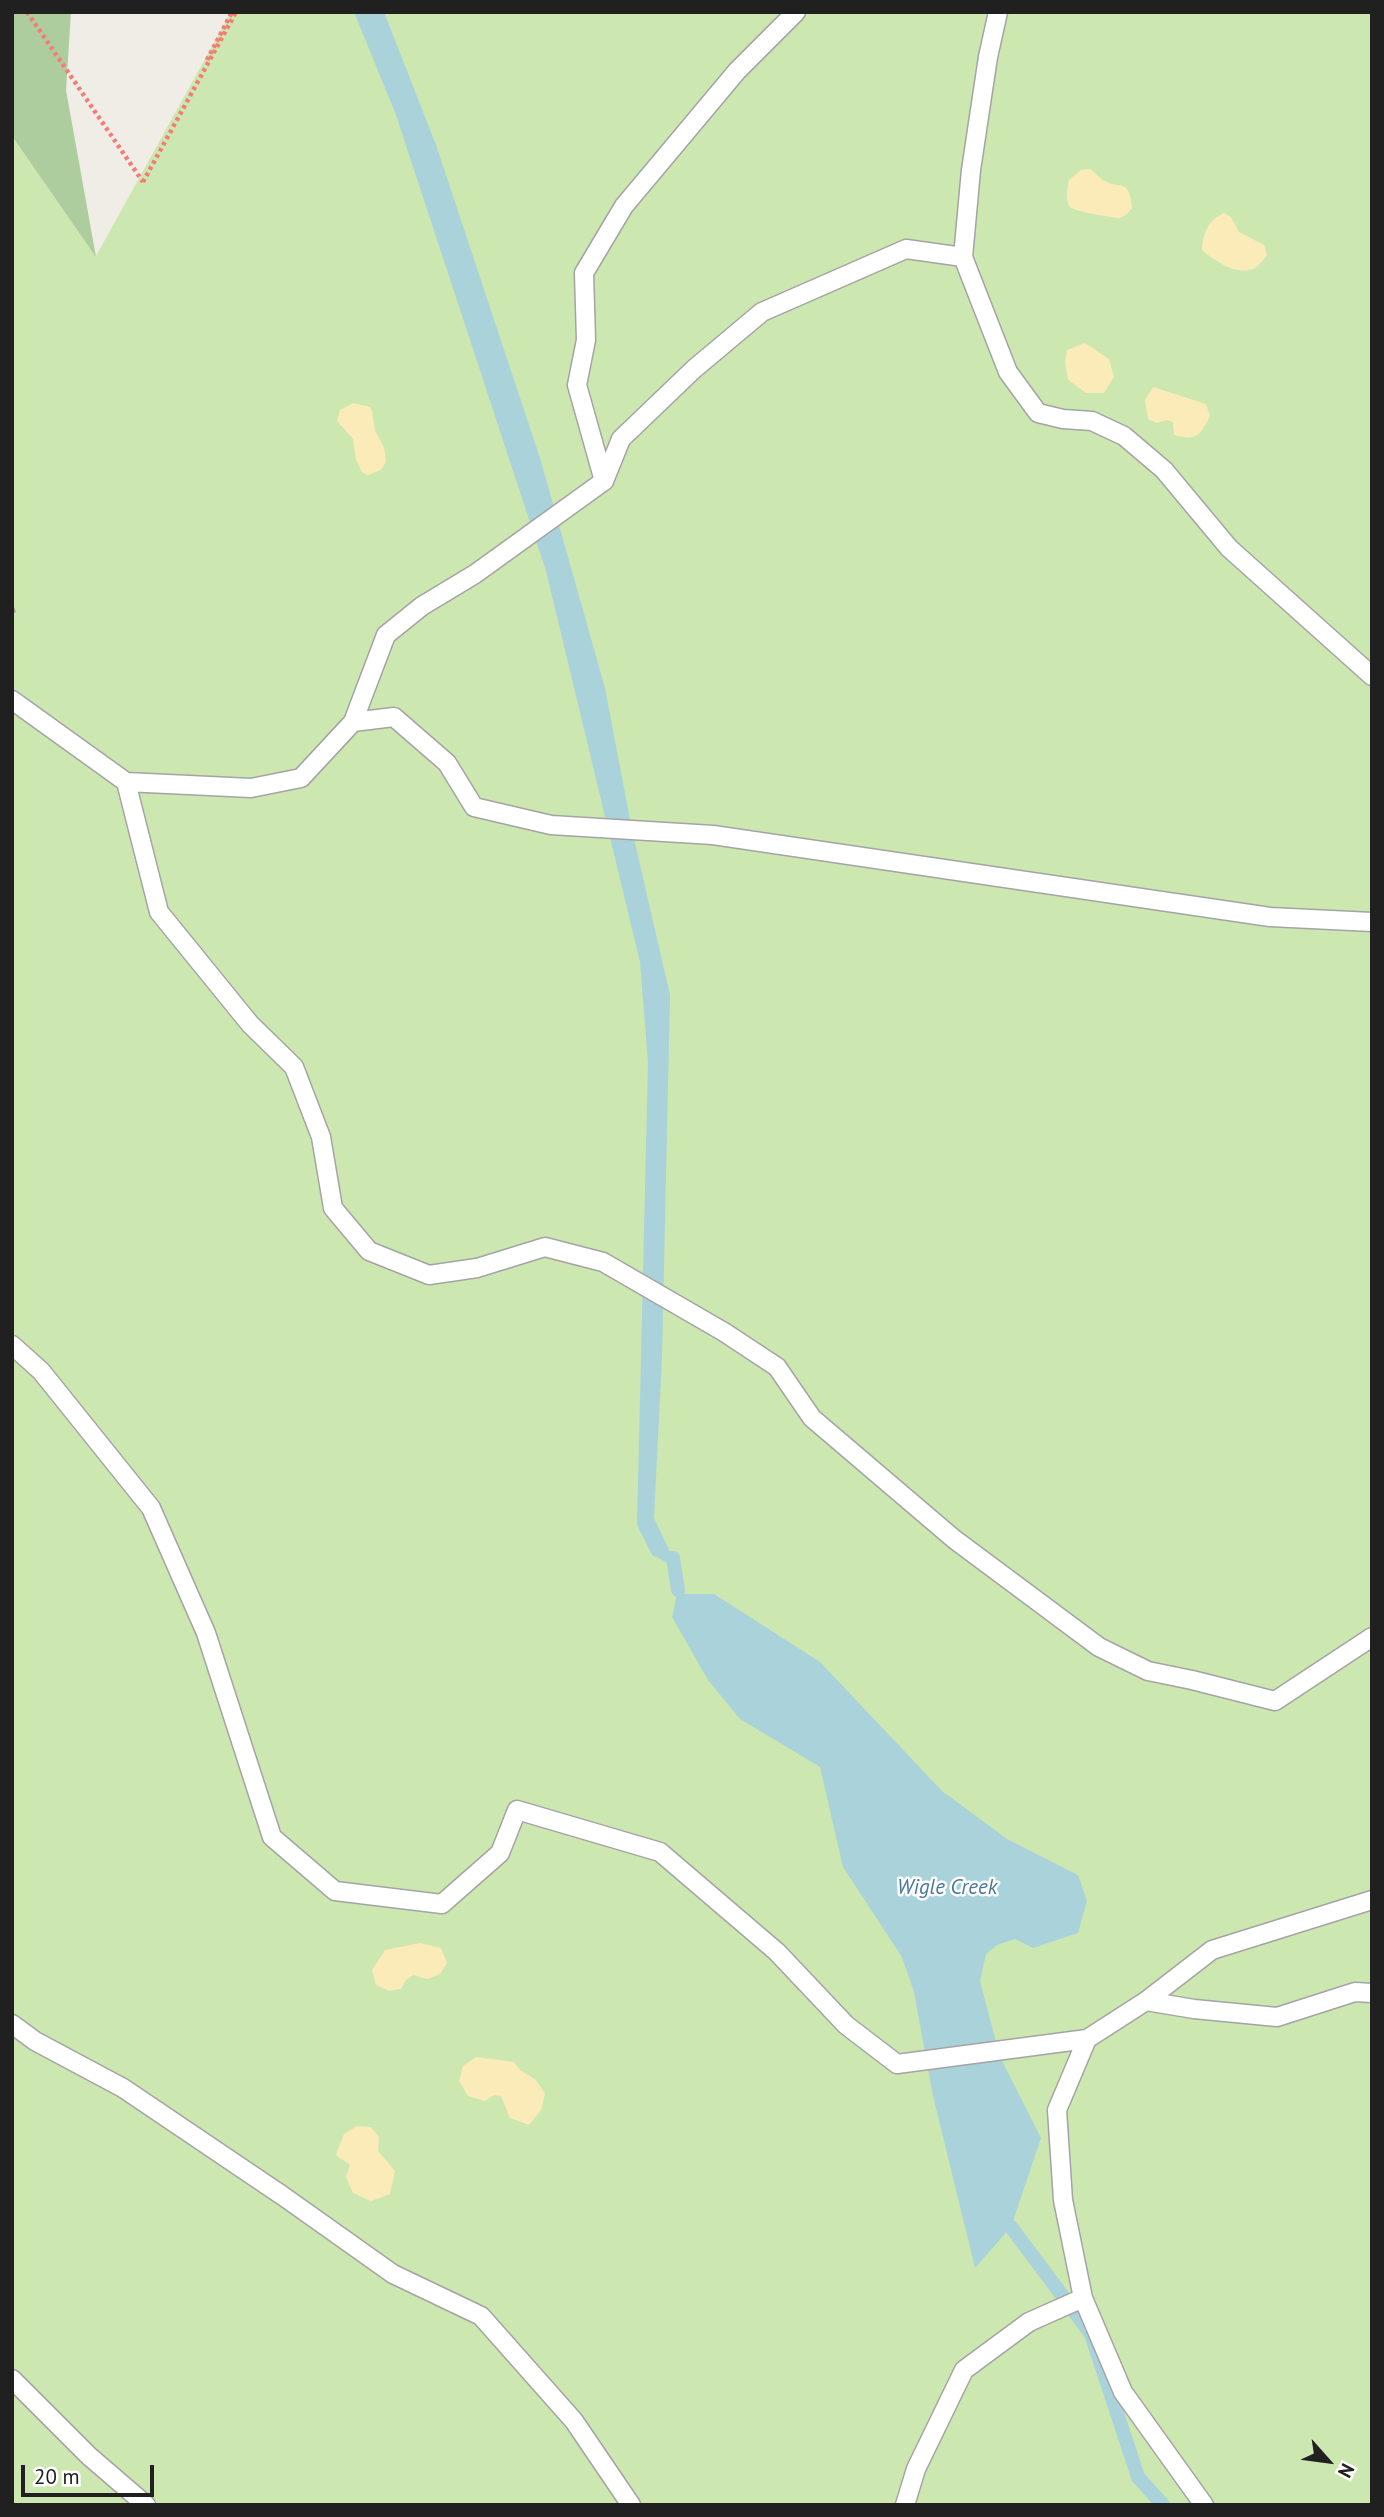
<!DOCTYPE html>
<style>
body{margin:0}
#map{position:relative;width:1384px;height:2517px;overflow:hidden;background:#f0ede7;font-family:"PT Sans",sans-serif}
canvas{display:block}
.frame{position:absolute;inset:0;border:14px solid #202020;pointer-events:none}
.north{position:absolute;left:1293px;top:2426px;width:70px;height:70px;-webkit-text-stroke:5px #fff;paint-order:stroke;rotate:118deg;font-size:19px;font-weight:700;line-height:28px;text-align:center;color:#202020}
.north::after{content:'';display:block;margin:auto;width:24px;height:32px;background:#202020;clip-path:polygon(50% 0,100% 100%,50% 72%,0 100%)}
.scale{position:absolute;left:21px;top:2465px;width:133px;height:32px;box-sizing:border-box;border:4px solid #202020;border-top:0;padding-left:9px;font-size:21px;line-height:24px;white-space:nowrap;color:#202020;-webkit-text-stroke:5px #fff;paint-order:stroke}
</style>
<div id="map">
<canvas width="1384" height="2517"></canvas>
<div class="frame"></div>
<div class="north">N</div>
<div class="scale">20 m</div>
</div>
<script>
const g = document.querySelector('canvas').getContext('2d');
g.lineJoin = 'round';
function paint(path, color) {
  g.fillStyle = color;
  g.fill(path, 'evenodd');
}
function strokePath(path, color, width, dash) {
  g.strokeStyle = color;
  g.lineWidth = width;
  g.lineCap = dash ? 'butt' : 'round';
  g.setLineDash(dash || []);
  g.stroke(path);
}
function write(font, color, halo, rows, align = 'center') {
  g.font = font + ' "PT Sans",sans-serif';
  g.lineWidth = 5;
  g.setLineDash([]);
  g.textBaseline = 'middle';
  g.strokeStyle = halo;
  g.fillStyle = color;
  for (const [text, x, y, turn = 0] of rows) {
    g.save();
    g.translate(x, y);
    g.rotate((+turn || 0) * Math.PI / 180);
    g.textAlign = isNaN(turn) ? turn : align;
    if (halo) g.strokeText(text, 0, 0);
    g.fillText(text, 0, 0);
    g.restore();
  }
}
paint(new Path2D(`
 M231,12H1372V2505H12V136L96,256Z`), '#cde7b0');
paint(new Path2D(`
 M12,12H71L66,90L96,257L12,136Z`), '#aecd9e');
paint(new Path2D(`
 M1090,169C1095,172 1098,177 1103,180C1121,191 1129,176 1132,208C1129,212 1125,217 1119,218C1113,218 1073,211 1070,207C1065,199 1067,189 1069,180L1081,170Z
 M1224,213L1231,217L1239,232L1264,245L1267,255C1264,259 1259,266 1255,268C1238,277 1215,261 1202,250C1203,233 1208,220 1224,213Z
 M1085,343L1109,359L1114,377L1104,393H1086L1068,380L1065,362L1067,350Z
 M1153,387L1206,404L1210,416C1200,436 1197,441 1174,435L1173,422L1167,420L1156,423L1148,419L1145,400Z
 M353,403L370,407L372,411L375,431L384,447L386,462L381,470L368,475L362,472L356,460L353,439L337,421L340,410Z
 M420,1943L441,1948L447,1963L440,1974L427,1979L413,1975L406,1980L401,1989L389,1991L376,1985L372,1970L385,1950Z
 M476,2057L514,2062L520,2070L536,2080L545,2094L541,2110L529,2125L510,2118L501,2096L494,2095L485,2101L468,2096L459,2081L463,2066Z
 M357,2126L371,2127L379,2137L378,2151L395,2171L390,2194L371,2201L353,2193L346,2177L350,2165L336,2155L344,2134Z`), '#fbebb9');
paint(new Path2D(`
 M354,12H384L436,145L540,458L605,688L632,830L670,995L662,1358L654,1518L673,1558L670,1564L652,1555L637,1525L648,1062L640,962L546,571L396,115Z
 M678,1590L684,1594H714L820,1662L942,1791L1007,1839L1078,1875L1087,1901L1078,1933L1033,1948L1015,1939L997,1945L986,1954L980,1981L1000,2057L1041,2138L1011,2227L975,2268L933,2096L914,1992L902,1957L843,1867L820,1767L740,1719L708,1680L672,1617Z`), '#aad2db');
strokePath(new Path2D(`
 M673,1558L678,1590
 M1011,2227L1091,2334L1138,2477L1163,2505`), '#aad2db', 14);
const service = new Path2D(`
 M998,12L988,57L971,170L963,257L1008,372L1038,413L1063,419L1092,421L1124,436L1164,470L1229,548L1372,676
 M604,481L621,439L694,369L762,312L906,249L963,257
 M12,700L126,782L251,788L301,778L353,722L386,635L422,606L475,574L604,481L577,385L586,340L584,273L624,206L737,71L796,12
 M353,722L394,717L447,763L474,807L551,825L713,835L1270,917L1372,922
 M126,782L159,912L250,1024L294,1067L321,1137L333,1208L369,1251L429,1275L477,1268L545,1247L603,1262L724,1332L777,1367L812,1418L954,1539L1099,1647L1148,1671L1192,1680L1275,1701L1372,1637
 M12,1345L41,1371L151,1508L206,1633L272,1837L335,1891L442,1904L500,1853L517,1810L660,1852L777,1952L846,2025L897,2064L1087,2039L1146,2001L1194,2009L1277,2017L1355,1992L1372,1993
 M1146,2001L1212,1950L1372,1900
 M12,2024L35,2041L123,2088L283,2196L393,2274L481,2316L574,2421L631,2505
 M1087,2039L1057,2110L1063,2200L1083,2298L1123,2392L1204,2505
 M12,2379L89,2456L146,2505
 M905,2505L916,2469L964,2370L1029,2322L1083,2298`);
strokePath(service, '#a4a4a4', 21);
strokePath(new Path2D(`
 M27,12L143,182
 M207,60L232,12
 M143,182L236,12`), '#f37d75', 4.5, [3.5, 3.5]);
strokePath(service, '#fff', 18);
paint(new Path2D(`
 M12,602L16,612L12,614Z`), '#a59e9a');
write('italic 21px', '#4a779c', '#fff', [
 ["Wigle Creek",947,1888]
]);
</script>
